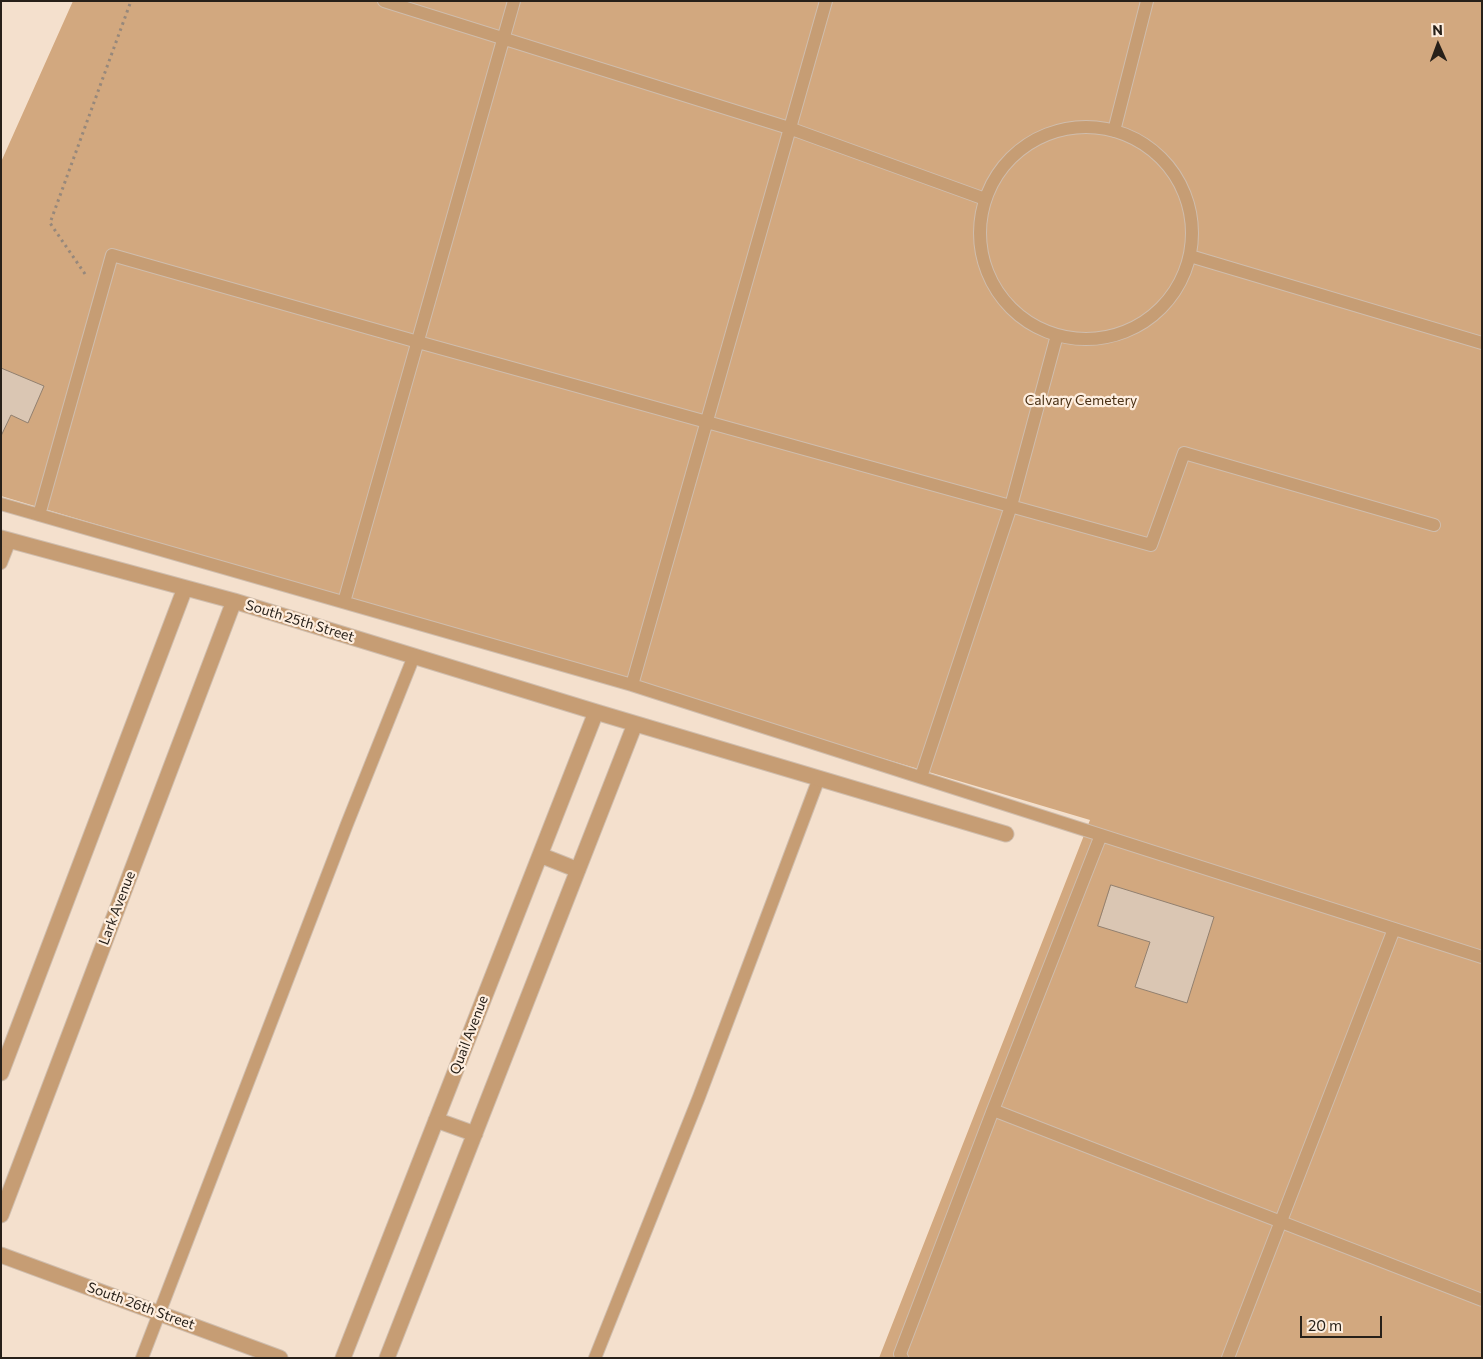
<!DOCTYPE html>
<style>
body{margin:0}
#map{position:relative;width:1483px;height:1359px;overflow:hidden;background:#f4e0cd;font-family:Commissioner,sans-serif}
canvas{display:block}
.frame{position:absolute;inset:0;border:2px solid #272019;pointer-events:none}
.north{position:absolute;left:1413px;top:20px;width:50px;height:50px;-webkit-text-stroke:4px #feeedf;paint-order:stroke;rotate:358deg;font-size:14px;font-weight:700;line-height:20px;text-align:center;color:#272019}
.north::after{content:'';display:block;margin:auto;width:18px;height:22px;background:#272019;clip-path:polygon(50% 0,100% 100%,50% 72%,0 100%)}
.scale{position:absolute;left:1300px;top:1316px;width:82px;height:22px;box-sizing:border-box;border:2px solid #272019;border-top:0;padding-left:6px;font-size:15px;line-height:18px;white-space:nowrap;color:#272019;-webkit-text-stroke:4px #feeedf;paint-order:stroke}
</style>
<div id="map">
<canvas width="1483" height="1359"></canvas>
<div class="frame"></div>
<div class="north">N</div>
<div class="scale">20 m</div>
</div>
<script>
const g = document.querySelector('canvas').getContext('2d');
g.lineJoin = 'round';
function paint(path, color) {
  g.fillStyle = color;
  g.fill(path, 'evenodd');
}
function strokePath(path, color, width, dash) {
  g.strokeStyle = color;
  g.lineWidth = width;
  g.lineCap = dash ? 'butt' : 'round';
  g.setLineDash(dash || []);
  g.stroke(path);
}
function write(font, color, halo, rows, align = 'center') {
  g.font = font + ' Commissioner,sans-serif';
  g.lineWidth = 4.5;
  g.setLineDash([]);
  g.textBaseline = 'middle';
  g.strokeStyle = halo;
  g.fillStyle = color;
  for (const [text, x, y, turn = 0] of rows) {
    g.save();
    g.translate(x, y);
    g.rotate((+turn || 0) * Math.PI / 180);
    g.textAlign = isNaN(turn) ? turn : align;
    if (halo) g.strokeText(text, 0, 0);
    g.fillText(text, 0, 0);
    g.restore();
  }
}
paint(new Path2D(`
 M73,1H1482V1358H879L1090,820L1,496V162Z`), '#d2a87f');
const building = new Path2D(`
 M1,368L44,386L28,423L11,415L1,436Z
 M1111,885L1214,917L1187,1003L1135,987L1150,942L1098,926Z`);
paint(building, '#dac6b3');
strokePath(building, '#92806f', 1);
const service = new Path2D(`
 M384,1L789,128L985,199
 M980 233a106 106 0 1 1 212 0a106 106 0 1 1-212 0Z
 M1114,131L1147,1
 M1190,256L1482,343
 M1,504L632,685L826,1
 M39,515L112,255L418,342L1151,545L1184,453L1434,525
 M1,563L10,540
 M344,602L514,1
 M632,685L1482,957
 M921,777L1011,506L1057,335
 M993,1110L1482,1300
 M142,1358L347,824L414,656
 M595,1358L699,1097L819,778
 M902,1358L900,1354L993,1110L1101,835
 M1228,1358L1394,929`);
const minor = new Path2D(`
 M1,538L234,601L596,712L1006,834
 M540,855L578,870
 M1,1073L185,588
 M436,1120L475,1134
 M1,1215L234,601
 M1,1255L280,1358
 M343,1358L596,712
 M387,1358L635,724`);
strokePath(service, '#cfbdad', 14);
strokePath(minor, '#cfbdad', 17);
strokePath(new Path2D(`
 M85,274L50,223L131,1`), '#97887b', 3, [2.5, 4]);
strokePath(service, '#c69d74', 12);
strokePath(minor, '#c69d74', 15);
write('14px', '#4a3116', '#feeedf', [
 ["Calvary Cemetery",1081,400]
]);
write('14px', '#272019', '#feeedf', [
 ["South 25th Street",300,621,17],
 ["Lark Avenue",117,908,-69],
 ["Quail Avenue",469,1035,-69],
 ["South 26th Street",141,1306,20]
]);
</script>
